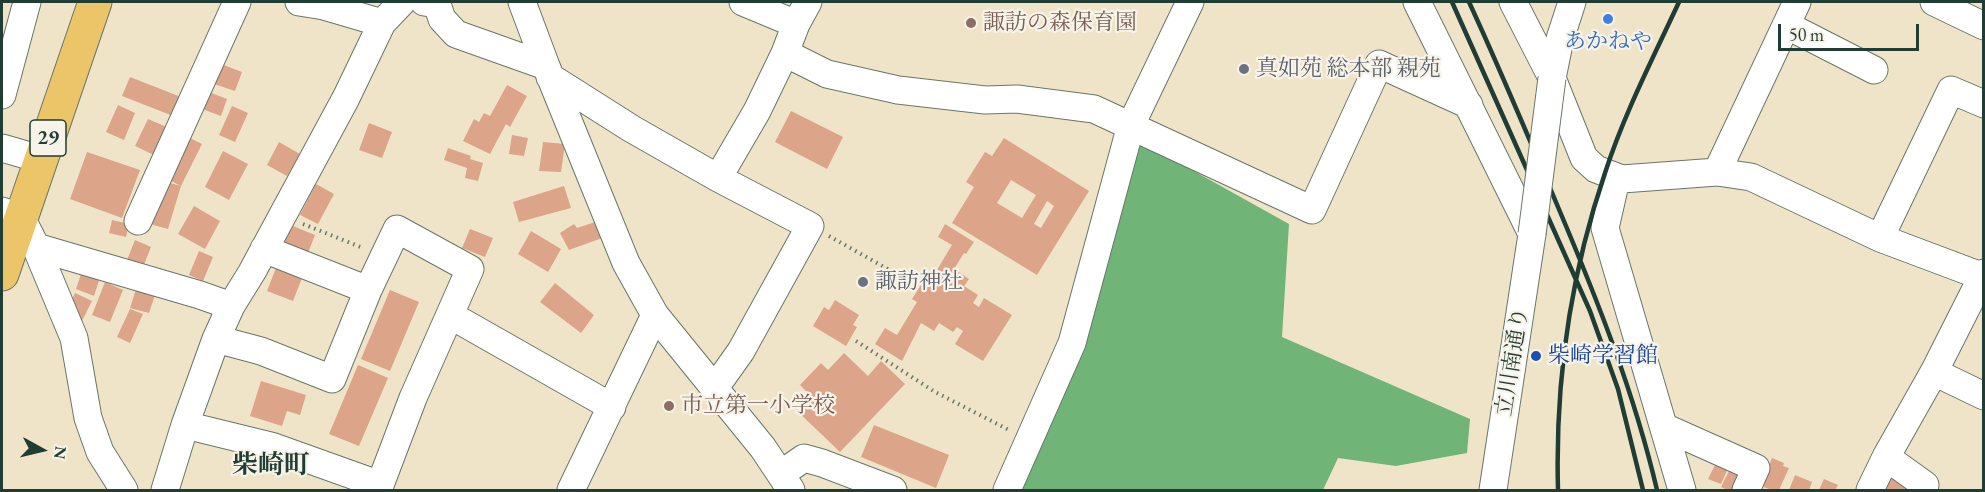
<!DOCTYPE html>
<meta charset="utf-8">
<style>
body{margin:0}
#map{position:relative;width:1985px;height:492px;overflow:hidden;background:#f0e4c8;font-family:"EB Garamond",serif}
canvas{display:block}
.frame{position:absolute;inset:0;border:3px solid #1f3d34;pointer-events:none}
.north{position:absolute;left:12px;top:420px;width:60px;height:60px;-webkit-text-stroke:4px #f7f3e8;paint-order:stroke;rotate:98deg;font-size:16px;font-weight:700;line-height:24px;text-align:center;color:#1f3d34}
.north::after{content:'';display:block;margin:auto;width:21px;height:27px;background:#1f3d34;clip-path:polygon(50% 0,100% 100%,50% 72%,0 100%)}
.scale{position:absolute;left:1778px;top:24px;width:141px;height:27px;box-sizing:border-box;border:3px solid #1f3d34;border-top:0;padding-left:8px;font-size:18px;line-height:21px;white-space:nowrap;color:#1f3d34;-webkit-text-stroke:4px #f7f3e8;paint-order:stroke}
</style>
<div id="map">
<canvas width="1985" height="492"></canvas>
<div class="frame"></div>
<div class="north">N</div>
<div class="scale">50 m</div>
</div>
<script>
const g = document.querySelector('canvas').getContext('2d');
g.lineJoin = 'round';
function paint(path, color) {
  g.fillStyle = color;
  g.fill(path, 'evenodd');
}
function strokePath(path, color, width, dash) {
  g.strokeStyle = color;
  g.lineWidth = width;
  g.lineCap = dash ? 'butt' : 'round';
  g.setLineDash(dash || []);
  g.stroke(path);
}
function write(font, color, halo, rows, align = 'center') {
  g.font = font + ' "EB Garamond","Noto Serif JP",serif';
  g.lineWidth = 4.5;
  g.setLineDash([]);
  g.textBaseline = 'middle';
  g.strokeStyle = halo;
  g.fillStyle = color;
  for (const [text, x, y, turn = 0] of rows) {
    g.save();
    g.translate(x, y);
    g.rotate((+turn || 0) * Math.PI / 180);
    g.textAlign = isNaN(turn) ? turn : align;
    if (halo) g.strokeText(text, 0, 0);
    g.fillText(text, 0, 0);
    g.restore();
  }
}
paint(new Path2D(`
 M1140,141L1289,224L1282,337L1470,419L1467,453L1396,466L1338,458L1323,490H1022Z`), '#70b478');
paint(new Path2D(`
 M221,64L242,72L235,91L214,84Z
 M130,77L181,97L173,116L122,96Z
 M507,85L527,96L510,127L506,124L490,154L463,141L474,119L479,122L484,113L490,116Z
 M204,90L227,99L221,116L197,107Z
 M118,105L135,113L124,140L106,132Z
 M232,106L248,113L235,142L219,135Z
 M791,111L843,137L827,169L775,142Z
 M148,119L169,128L156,156L135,146Z
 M369,123L392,132L382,158L359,150Z
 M182,134L202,144L181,186L161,176Z
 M512,135L528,138L524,156L509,154Z
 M1004,138L1089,191L1037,275L952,223L974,187L966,182L985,152L992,156ZM1011,180L1036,195L1022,218L997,203ZM1047,201L1054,206L1041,228L1034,224Z
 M279,142L300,154L287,176L267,165Z
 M543,142L565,144L561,172L539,171Z
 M448,148L471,156L470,159L483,163L478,181L465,178L467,168L444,160Z
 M223,151L248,164L229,200L205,187Z
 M87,152L140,170L122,218L70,199Z
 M159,180L181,186L168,229L146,223Z
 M316,184L334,194L318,224L300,215Z
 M564,186L571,208L519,222L513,202Z
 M194,206L220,221L205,249L178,234Z
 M112,220L129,224L126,237L109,233Z
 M598,221L605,237L569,250L560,233L574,224L577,228Z
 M288,224L315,235L306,258L278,246Z
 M945,224L974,242L966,254L964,253L954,269L969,279L964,286L978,295L973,303L979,307L984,298L1012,315L983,361L955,344L963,331L957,327L953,332L939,323L934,331L921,323L902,361L875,344L885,328L897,335L917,302L912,299L924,280L929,283L952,245L938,237Z
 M470,229L493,238L485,257L462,248Z
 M531,231L561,249L548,272L518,254Z
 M135,240L151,247L143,267L127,260Z
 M199,251L213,257L203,281L189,275Z
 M84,265L102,271L94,296L76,289Z
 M276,268L302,278L293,301L267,291Z
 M105,282L123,290L110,322L92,315Z
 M138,283L157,289L149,313L130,308Z
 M555,283L594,315L581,333L540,302Z
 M390,290L419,302L390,371L361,359Z
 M75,293L92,301L82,321L66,313Z
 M835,300L859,315L853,325L857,327L846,346L813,326L824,307L829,310Z
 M130,309L143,314L130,343L117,337Z
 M844,353L868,376L881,361L905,384L840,452L793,407L807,392L800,385L821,363L828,370Z
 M358,365L388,378L359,446L329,434Z
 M261,381L306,395L300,415L287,411L282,426L250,416Z
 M874,425L949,455L936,488L861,457Z
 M1772,458L1784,463L1783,466L1789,468L1779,490H1772L1761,486Z
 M1717,461L1729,466L1721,484L1708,479Z
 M1730,469L1748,478L1741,490H1728L1721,487Z
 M1888,470L1918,490H1878Z
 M1795,475L1812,482L1809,490H1789Z
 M1824,479L1838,485L1835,490H1819Z`), '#dca489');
const minor = new Path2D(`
 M299,2L324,6L382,23
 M424,2L437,4L442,19L456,34L546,66
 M522,2L546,66L626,263L655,315L763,448L791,490
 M743,2L796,24L808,2
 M1417,2L1532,234L1493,490
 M1513,2L1552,78L1584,158L1596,169L1622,179L1717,172L1751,177L1880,238L1984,277
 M1934,2L1984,26
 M796,24L785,53L827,74L898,90L985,100L1017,99L1094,109L1312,210L1379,64L1469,105
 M1786,25L1874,70
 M550,77L632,129L718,178L810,226L741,351L714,389
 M1552,78L1560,39L1572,2
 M2,95L27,2
 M2,148L40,159
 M1717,172L1797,2
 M718,178L757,111L785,53
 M1622,179L1615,184L1605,228L1682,490
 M2,211L21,217L36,247L74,338L88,418L100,452L124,490
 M138,221L237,2
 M1880,238L1951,90L1984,104
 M36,247L200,295L231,306
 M264,249L368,290
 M450,315L612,407
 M1934,372L1984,396
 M185,425L271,446L380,485L413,398L470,269L397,229L368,290L332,379L261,351L216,339
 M1664,427L1756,468L1746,490
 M1886,457L1925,485
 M781,474L804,458L822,463L893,490
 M165,490L185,425L216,339L231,306L252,272L346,98L382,23L402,2
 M571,490L655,315
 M1007,490L1072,343L1131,125L1190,2
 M1870,490L1886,457L1934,372L1984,273`);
const major = new Path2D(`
 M2,274L95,2`);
strokePath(minor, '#687768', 29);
strokePath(major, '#687768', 35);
strokePath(new Path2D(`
 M303,224L363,248
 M829,236L893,272
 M856,341L935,392L1009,430`), '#687768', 4, [1.5, 4.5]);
strokePath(minor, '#fff', 27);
strokePath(major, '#edc569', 33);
strokePath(new Path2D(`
 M1452,2L1590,311L1618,389L1643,490
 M1469,2C1500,69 1529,138 1558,207C1597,299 1634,392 1657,490
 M1558,490C1555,382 1570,276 1605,173C1624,114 1653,58 1679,2`), '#1f3d34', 4.5);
const minorBridge = new Path2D(`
 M1532,234L1552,78`);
strokePath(minorBridge, '#687768', 29, []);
strokePath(minorBridge, '#fff', 27);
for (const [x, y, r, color] of [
 [1608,19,6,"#3f7fe0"],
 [971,23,6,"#8d6e63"],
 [1244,69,6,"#6b7280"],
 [863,282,6,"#6b7280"],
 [1536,356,6,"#1a4fb4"],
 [669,406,6,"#8d6e63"]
]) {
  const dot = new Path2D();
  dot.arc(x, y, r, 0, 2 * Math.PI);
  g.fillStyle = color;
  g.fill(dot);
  strokePath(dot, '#f7f3e8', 2);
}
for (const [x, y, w] of [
 [48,138,36]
]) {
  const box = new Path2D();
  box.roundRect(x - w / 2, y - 18, w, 36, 4.5);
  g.fillStyle = '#f7f3e8';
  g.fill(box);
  strokePath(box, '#1f3d34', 1.5);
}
write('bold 21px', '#1f3d34', null, [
 ["29",48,138]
]);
write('22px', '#785e54', '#f7f3e8', [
 ["諏訪の森保育園",983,23],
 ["市立第一小学校",681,406]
], 'left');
write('22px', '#366cbe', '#f7f3e8', [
 ["あかねや",1608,42]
]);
write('22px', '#5b616d', '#f7f3e8', [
 ["真如苑 総本部 親苑",1256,69],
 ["諏訪神社",875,282]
], 'left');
write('22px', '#164399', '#f7f3e8', [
 ["柴崎学習館",1548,356]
], 'left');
write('22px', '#1f3d34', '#f7f3e8', [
 ["立川南通り",1513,362,-81]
]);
write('bold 26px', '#1f3d34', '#f7f3e8', [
 ["柴崎町",271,466]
]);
</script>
